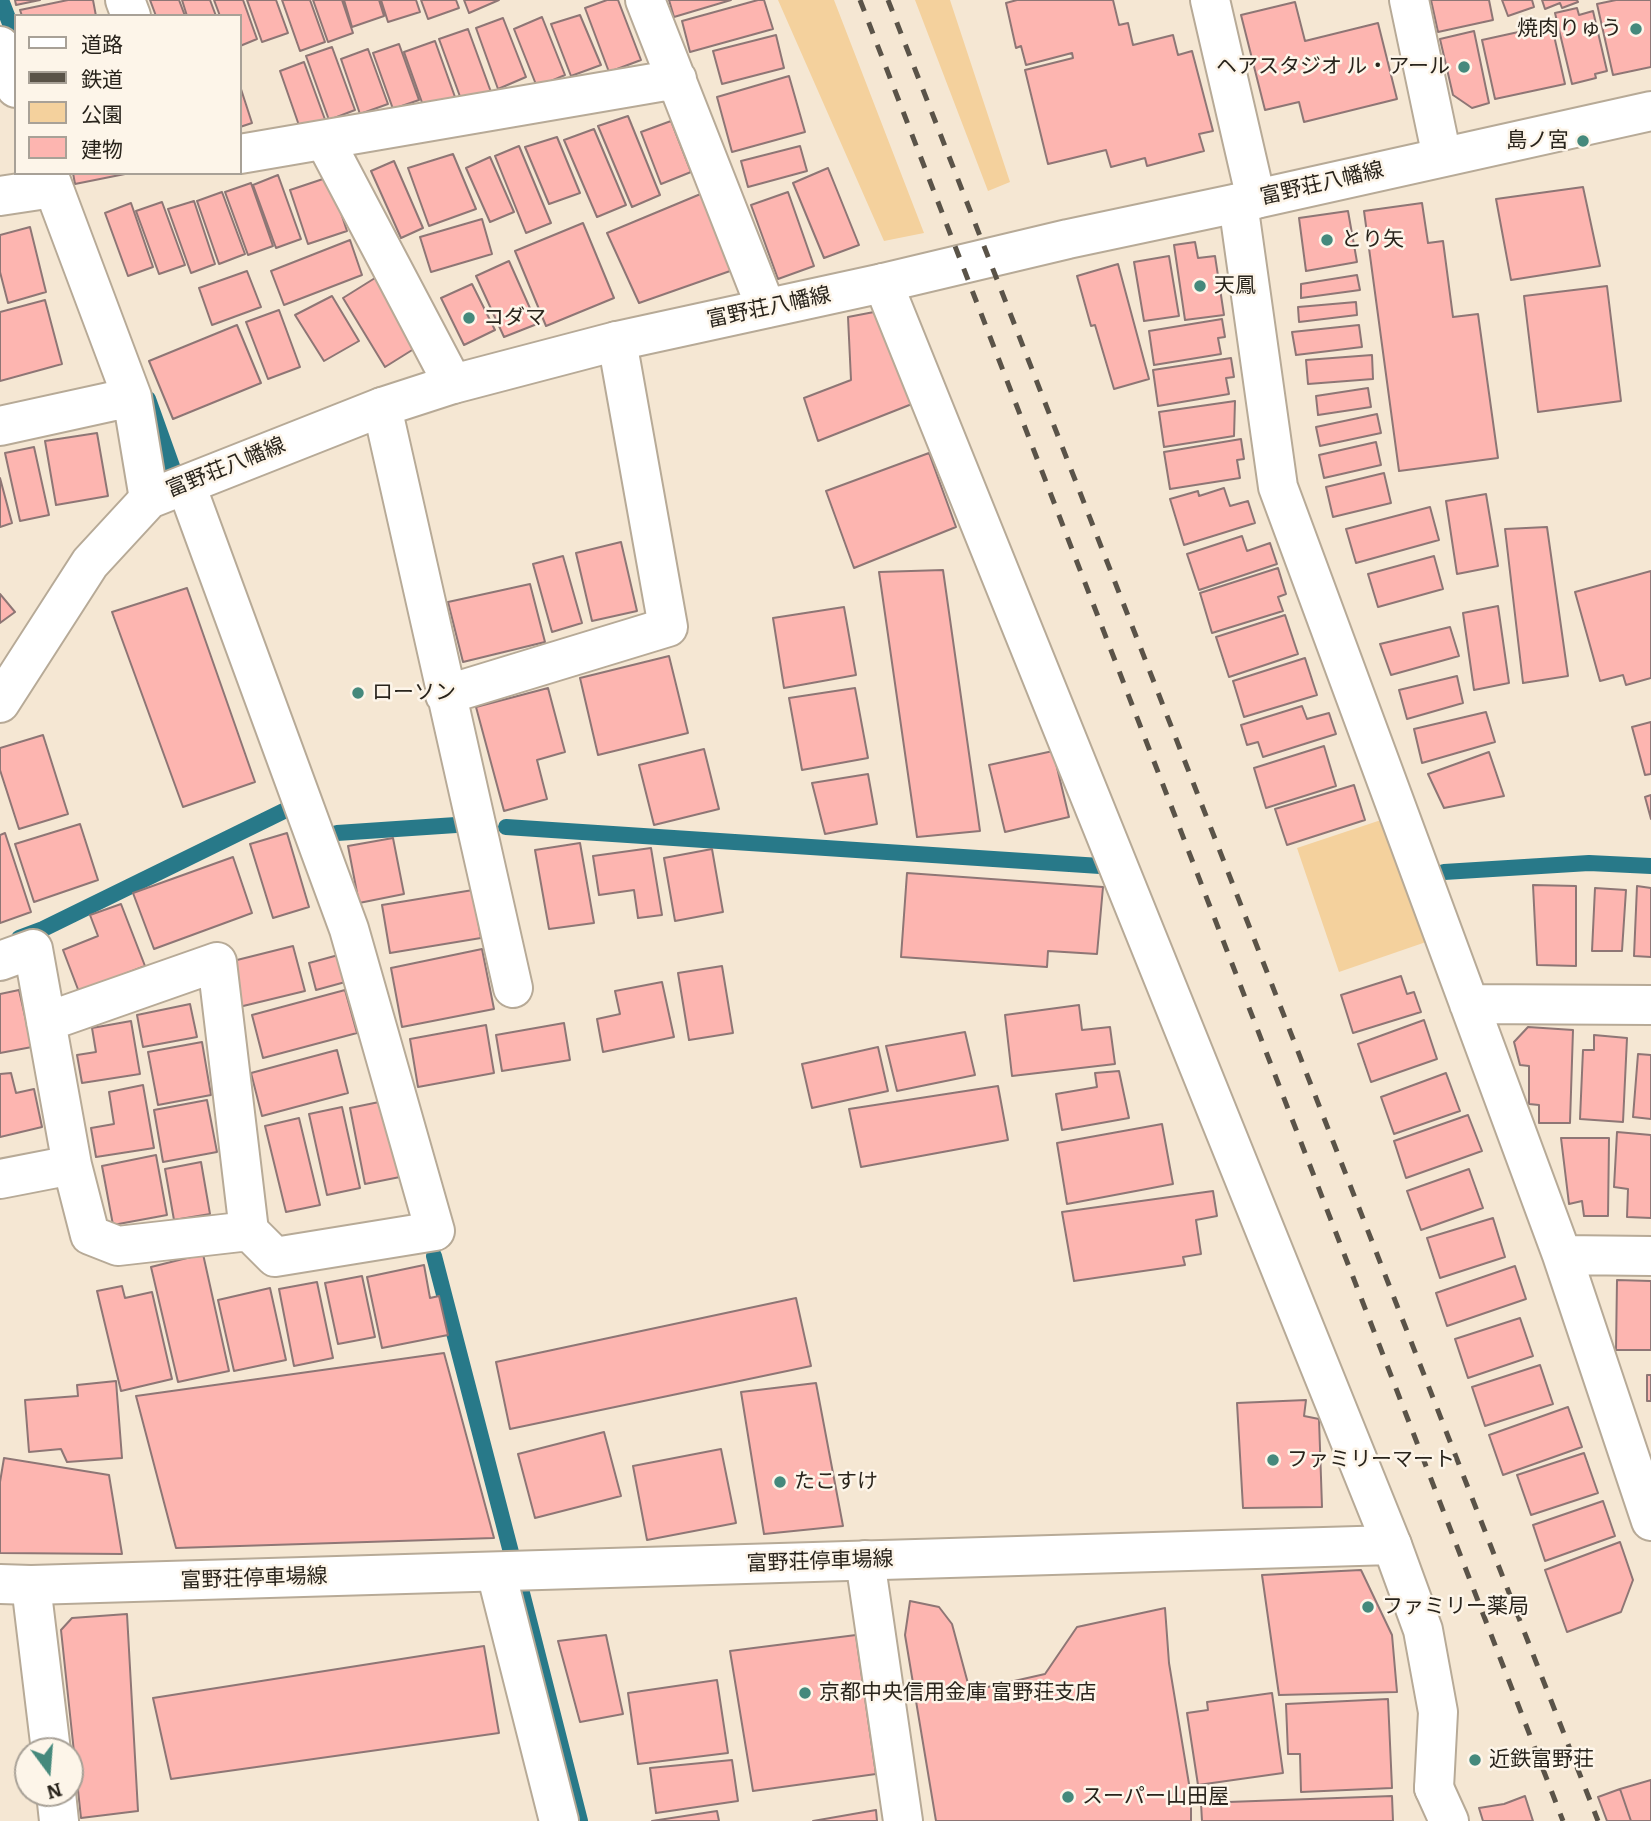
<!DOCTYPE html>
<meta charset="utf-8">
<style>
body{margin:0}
#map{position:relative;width:1651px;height:1821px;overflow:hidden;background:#f5e7d3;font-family:Bitter,"Noto Sans JP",serif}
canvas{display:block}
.legend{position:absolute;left:14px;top:14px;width:228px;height:161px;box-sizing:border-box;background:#fdf5e9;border:2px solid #a8a197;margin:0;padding:9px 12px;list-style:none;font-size:21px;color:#29241c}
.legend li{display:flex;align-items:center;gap:14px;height:35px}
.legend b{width:35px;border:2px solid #a8a197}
.north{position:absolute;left:14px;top:1737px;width:70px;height:70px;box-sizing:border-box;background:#fdf5e9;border:2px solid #a8a197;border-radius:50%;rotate:164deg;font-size:19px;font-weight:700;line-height:28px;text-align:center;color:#29241c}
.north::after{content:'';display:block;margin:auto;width:24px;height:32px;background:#45897c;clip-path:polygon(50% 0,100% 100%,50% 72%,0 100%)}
</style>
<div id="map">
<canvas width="1651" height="1821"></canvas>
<ul class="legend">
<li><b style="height:9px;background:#fff"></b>道路</li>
<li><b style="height:9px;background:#5a5348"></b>鉄道</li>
<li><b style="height:19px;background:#f4d19d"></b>公園</li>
<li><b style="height:19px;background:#fdb5b0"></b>建物</li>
</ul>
<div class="north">N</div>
</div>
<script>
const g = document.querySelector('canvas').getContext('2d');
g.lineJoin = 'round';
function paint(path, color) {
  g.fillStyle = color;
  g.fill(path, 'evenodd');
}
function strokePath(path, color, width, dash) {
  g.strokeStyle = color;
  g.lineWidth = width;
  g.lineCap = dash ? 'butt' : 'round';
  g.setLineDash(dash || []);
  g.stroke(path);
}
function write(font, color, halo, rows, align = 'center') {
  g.font = font + ' Bitter,"Noto Sans JP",serif';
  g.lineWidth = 5;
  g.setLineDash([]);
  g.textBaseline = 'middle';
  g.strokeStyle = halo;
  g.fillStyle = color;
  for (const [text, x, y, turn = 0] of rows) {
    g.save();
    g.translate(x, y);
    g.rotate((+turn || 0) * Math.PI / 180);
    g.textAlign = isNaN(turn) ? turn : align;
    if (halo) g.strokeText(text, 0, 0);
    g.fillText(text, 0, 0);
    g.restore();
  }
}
paint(new Path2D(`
 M778,0H834L924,233L884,241Z
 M915,0H950L1010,182L988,191Z
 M1384,819L1426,942L1339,972L1297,848Z`), '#f4d19d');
strokePath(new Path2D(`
 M1,0L16,39
 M148,399L173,469
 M506,827L1100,866
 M337,833L456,825
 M1444,872L1589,863L1651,866
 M19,938L43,929L294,806
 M434,1256L513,1560
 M522,1593L580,1821`), '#287989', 16);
const building = new Path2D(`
 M15,0H40L16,5Z
 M68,0H93L96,16H22L20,10Z
 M150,0H179L185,16H156Z
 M182,0H210L216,16H187Z
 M214,0H243L257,39L240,46V16H220Z
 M247,0H276L288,33L262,42Z
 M282,0H310L325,42L300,51Z
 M313,0H342L353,33L328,42Z
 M344,0H379L384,16L352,27Z
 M381,0H416L420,12L388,22Z
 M421,0H456L459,8L428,19Z
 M464,0H499L469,13Z
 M607,0H618L641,60L609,72L585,8Z
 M669,0H731L674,17Z
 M758,0H764L773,29L690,52L682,21Z
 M1017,0H1113L1119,25L1128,23L1133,45L1173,35L1178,55L1192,51L1213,131L1199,134L1204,151L1147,166L1145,158L1111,167L1106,150L1048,164L1025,70L1073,58L1072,53L1026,65L1021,46L1016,48L1006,3Z
 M1431,0H1489L1493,20L1438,32Z
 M1502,0H1532L1534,7L1508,16Z
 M1542,0H1577L1578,2L1562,8L1560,3L1545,9Z
 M1616,0H1651V67L1613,75L1597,4Z
 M1295,2L1305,41L1378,23L1397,99L1304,122L1299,102L1265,110L1241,15Z
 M1577,8L1579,15L1593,11L1607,71L1595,74L1596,78L1572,84L1555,13Z
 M580,15L601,65L571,76L551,24Z
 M542,17L565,75L537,87L514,29Z
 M503,18L526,77L498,89L476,28Z
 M1550,18L1565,84L1495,99L1482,40L1523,31L1521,24Z
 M468,29L491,92L462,102L439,39Z
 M1474,31L1489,103L1472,108L1453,95L1440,39Z
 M776,35L784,68L722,84L713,51Z
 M435,41L455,97L424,108L404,52Z
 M399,44L419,100L393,109L373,53Z
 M332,47L355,110L329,120L306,56Z
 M368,49L388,104L360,114L341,59Z
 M304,62L327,125L302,134L280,71Z
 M789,76L805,132L732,152L717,97Z
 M240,86L252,123L240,127Z
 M628,116L660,195L632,207L598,126Z
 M671,121L691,172L661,184L641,132Z
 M594,129L626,205L597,217L564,140Z
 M557,137L580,193L549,204L525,147Z
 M519,146L551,223L526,233L495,156Z
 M800,146L807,171L748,187L741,161Z
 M453,154L476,209L429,226L408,168Z
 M490,157L514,212L490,222L466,168Z
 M394,161L423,228L401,238L371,171Z
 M828,168L859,245L824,258L793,183Z
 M73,173H130L75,184Z
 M278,175L301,239L276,248L253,185Z
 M329,177L347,231L308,244L290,190Z
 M251,183L273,246L248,255L225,192Z
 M1583,187L1600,266L1511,280L1496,199Z
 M222,192L245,254L219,264L197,201Z
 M788,192L814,266L778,279L751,205Z
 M703,193L733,270L639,303L607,233Z
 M194,201L215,264L191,273L168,209Z
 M162,202L185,265L159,274L136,211Z
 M131,203L153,267L128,276L105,213Z
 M1422,203L1428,243L1443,241L1453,317L1478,314L1498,458L1399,471L1364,211Z
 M1348,211L1357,262L1306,271L1299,218Z
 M482,219L492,254L431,272L420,237Z
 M583,223L614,298L546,326L515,251Z
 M30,227L46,292L8,303L0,272V235Z
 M350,240L362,275L284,305L271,271Z
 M1195,242L1198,258L1215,256L1224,315L1185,320L1174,245Z
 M1169,256L1179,316L1144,321L1134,262Z
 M509,261L537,324L504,337L476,276Z
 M1118,264L1149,379L1114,389L1095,325L1091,326L1077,276Z
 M247,271L261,307L212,325L199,288Z
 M1357,275L1360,290L1301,298V284Z
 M375,278L417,347L385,367L343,298Z
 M472,284L495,330L464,345L441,298Z
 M1607,286L1621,401L1538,412L1524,296Z
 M332,296L359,341L324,361L295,315Z
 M45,300L62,364L0,381V312Z
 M1356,302L1357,315L1299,322L1298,307Z
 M279,310L300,367L268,379L246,322Z
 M874,312L912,404L818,441L804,398L851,380L848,317Z
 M1222,319L1225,337L1218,338L1221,354L1154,365L1149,331Z
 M237,325L261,383L173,419L149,361Z
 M1359,325L1362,347L1296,355L1292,332Z
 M1372,355L1373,379L1308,384L1306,360Z
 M1231,358L1234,377L1226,378L1229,394L1158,406L1153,370Z
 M1368,388L1371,407L1318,415L1316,396Z
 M1235,401L1234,436L1164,447L1159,412Z
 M1377,414L1381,433L1320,446L1316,427Z
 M97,433L108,496L56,505L45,441Z
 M1241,439L1244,459L1237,460L1240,478L1170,489L1164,452Z
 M1376,442L1381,465L1324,478L1319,455Z
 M34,447L49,515L20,521L5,453Z
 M929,453L956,527L854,568L826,491Z
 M1384,473L1391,503L1333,517L1326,487Z
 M0,478L12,523L0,527Z
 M1224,488L1230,506L1248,501L1255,523L1184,545L1170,499L1198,491L1199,496Z
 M1486,494L1498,566L1457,574L1446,501Z
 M1430,507L1439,540L1356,563L1346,529Z
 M1547,527L1568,676L1523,683L1505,529Z
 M1242,536L1247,551L1270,543L1277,564L1199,590L1187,554Z
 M621,542L637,611L592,621L576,553Z
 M563,556L582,623L552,632L533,564Z
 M1434,556L1443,589L1378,607L1368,574Z
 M1278,568L1286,594L1278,597L1283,611L1212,633L1200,593Z
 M943,570L980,831L917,837L879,572Z
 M1651,571V678L1626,685L1623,675L1600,681L1575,592Z
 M530,584L545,642L463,662L448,602Z
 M187,588L255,782L183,807L112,612Z
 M0,594L15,612L0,623Z
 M1498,606L1509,683L1474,690L1463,613Z
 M844,607L856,675L784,688L773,618Z
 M1285,615L1298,654L1229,677L1216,637Z
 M1450,627L1459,656L1391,675L1380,644Z
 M669,656L688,733L598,755L580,678Z
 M1305,658L1317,695L1244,717L1233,681Z
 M1457,676L1463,703L1407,719L1399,690Z
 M548,688L565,752L537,760L547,799L504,811L476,707Z
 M855,688L868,758L802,770L789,698Z
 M1302,706L1307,719L1329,713L1336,734L1263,757L1258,742L1247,745L1241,725Z
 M1486,712L1495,742L1422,763L1414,729Z
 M1651,722V774L1645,775L1632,727Z
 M43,735L68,814L19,829L0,770V748Z
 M1324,746L1336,786L1266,808L1254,768Z
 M704,749L719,809L654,825L639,765Z
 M1053,751L1069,817L1005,832L989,765Z
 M1489,752L1504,796L1444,808L1428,774Z
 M868,774L877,824L825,834L812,783Z
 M1354,785L1365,820L1287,845L1275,809Z
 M1651,795V819L1645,797Z
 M80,824L98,880L34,902L15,844Z
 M5,833L31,912L0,923V835Z
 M287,833L309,907L273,918L250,844Z
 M393,838L404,894L359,903L348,846Z
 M580,843L594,923L549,929L535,850Z
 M651,848L662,915L638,918L634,890L599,895L593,856Z
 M712,849L723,912L675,921L664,858Z
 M233,857L252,913L154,949L133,893Z
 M907,873L1103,887L1097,954L1048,951L1047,967L901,957Z
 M1533,885L1576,886V966L1537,965Z
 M1637,886L1651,888V957L1634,956Z
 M1595,888L1626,890L1622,951H1592Z
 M473,890L481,938L390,953L382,905Z
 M121,904L145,966L79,992L63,950L98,936L90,915Z
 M293,946L305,991L239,1007L229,962Z
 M482,949L494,1009L402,1027L391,968Z
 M342,954L349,981L316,990L309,963Z
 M722,966L733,1033L689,1040L678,973Z
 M1401,976L1407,994L1414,992L1421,1012L1353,1033L1341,995Z
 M662,982L674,1037L603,1052L597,1019L620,1014L615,991Z
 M19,990L32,1047L0,1053V994Z
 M345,990L357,1033L263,1058L252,1015Z
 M190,1004L197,1037L143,1047L137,1015Z
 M1079,1005L1082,1030L1110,1027L1115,1064L1012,1076L1005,1015Z
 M1424,1020L1437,1059L1371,1082L1358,1044Z
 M131,1021L140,1074L82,1083L77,1055L96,1052L92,1028Z
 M564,1023L570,1060L502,1071L496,1035Z
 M486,1025L494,1073L418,1087L410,1039Z
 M1528,1027L1573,1030L1570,1123H1539V1105L1529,1104V1066L1520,1065L1514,1042Z
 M965,1032L975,1075L897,1091L886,1046Z
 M1594,1035L1627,1038L1623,1122L1580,1119L1583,1050H1594Z
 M202,1042L211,1095L158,1105L148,1052Z
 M878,1047L888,1091L812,1108L802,1064Z
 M337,1050L348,1093L262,1116L251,1073Z
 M1638,1054L1651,1055V1119L1633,1117Z
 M1119,1071L1129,1118L1062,1130L1056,1094L1097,1087L1095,1073Z
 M11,1073L16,1093L34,1089L42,1127L0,1137V1074Z
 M1446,1073L1460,1111L1394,1134L1381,1097Z
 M143,1085L154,1148L96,1157L91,1128L114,1124L109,1092Z
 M998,1086L1008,1140L861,1167L849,1109Z
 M207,1100L217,1152L163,1162L154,1110Z
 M384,1101L400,1177L365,1184L350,1108Z
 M342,1107L360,1188L327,1195L309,1114Z
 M1468,1115L1482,1151L1406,1178L1394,1141Z
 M299,1118L320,1205L286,1212L265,1126Z
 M1162,1124L1173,1184L1067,1204L1057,1143Z
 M1617,1132L1651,1135V1218L1627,1217L1628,1189L1614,1187Z
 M1561,1138H1609L1608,1216H1584L1582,1201L1569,1204Z
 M156,1155L167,1215L113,1225L102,1166Z
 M201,1162L210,1214L174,1220L165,1169Z
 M1469,1169L1483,1208L1421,1230L1407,1191Z
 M1213,1191L1217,1216L1196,1220L1201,1254L1183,1257L1185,1265L1074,1281L1062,1212Z
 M1493,1218L1505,1257L1440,1278L1427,1238Z
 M203,1254L229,1371L178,1382L151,1267Z
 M424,1265L430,1298L439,1296L448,1335L382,1348L367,1277Z
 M1515,1266L1526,1299L1447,1326L1436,1293Z
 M362,1276L375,1337L338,1344L325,1283Z
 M1617,1280L1651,1281V1350H1616Z
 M317,1282L333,1358L294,1366L279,1289Z
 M122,1286L125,1298L152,1292L172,1379L121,1391L97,1291Z
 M270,1288L286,1360L234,1371L218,1300Z
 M796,1298L811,1366L510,1429L496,1362Z
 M1520,1318L1533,1356L1468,1378L1455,1339Z
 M444,1353L494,1538L176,1548L136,1396Z
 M1540,1365L1553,1404L1485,1426L1472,1387Z
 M1647,1375H1651V1401H1647Z
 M116,1381L122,1458L67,1462L61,1449L29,1452L25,1400L78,1396L77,1385Z
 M816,1383L843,1526L764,1534L741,1392Z
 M1306,1400L1304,1416L1319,1419L1322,1507L1243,1508L1237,1403Z
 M1568,1407L1582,1447L1503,1475L1489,1435Z
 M604,1432L621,1496L535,1518L518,1454Z
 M721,1449L736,1523L647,1540L633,1466Z
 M1584,1453L1598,1493L1531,1515L1517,1475Z
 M4,1458L109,1475L122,1554L0,1553V1482Z
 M1603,1501L1615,1536L1545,1561L1533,1525Z
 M1620,1542L1633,1580L1621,1612L1567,1632L1545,1570Z
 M1361,1570L1392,1635L1397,1692L1279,1695L1262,1575Z
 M910,1601L939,1607L952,1624L970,1691L1045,1674L1077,1627L1165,1608L1169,1663L1191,1796V1821H936L905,1635Z
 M127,1614L138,1811L81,1818L61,1630L72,1618Z
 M606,1635L623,1714L580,1722L558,1641Z
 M856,1635L876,1774L753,1791L730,1651Z
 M484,1646L499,1733L171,1779L153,1698Z
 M717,1680L728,1753L638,1764L628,1693Z
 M1272,1693L1283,1773L1198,1785L1187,1713L1208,1710L1207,1702Z
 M1388,1699L1392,1788L1301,1792L1300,1754H1288L1286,1704Z
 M732,1760L738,1801L656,1813L650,1768Z
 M1651,1780V1821H1631L1620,1789Z
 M1620,1789L1631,1821H1607L1598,1797Z
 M1392,1796L1393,1821H1202L1201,1803Z
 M1525,1796L1533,1821H1483L1479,1808L1504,1804Z
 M876,1810L877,1821H813Z
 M717,1811L719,1821H652Z`);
paint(building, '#fdb5b0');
strokePath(building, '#8e7675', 2);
const street = new Path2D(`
 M125,0L131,16
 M645,0L766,308
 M1210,0L1256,199
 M1409,0L1442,157
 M0,46L16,88
 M325,141L453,384
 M240,154L677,79
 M48,173L132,397L149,499
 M0,196L53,188
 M1238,203L1278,487L1562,1255L1651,1521
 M883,283L1392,1545
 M382,407L513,988
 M0,426L132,397
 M445,695L668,627L617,341
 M0,961L33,949L72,1165L90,1235L118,1246L249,1231L275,1257L435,1231L349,929L186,485
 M1469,1004L1651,1005
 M46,1022L217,962L249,1231
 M0,1179L72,1165
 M1562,1255L1651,1256
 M865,1560L903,1821
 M496,1572L559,1821
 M31,1585L51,1751
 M1434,1788L1449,1821
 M56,1793L59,1821`);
const secondary = new Path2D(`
 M0,703L90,563L149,499L382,407L453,384L617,341L883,283L1068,239L1238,203L1651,111
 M0,1584L31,1585L1392,1545L1423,1630L1438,1712L1434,1788`);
strokePath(street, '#b7aa97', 42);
strokePath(secondary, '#b7aa97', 42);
strokePath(street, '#fff', 38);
strokePath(secondary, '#fff', 38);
strokePath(new Path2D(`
 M860,0L1563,1821
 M888,0L1598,1821`), '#5a5348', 5, [12, 12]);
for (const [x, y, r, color] of [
 [1636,29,7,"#45897c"],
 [1464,67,7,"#45897c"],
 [1583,141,7,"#45897c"],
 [1327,240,7,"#45897c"],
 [1200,286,7,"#45897c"],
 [469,318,7,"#45897c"],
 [358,693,7,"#45897c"],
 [1273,1460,7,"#45897c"],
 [780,1482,7,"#45897c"],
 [1368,1607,7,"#45897c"],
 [805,1693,7,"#45897c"],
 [1475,1760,7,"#45897c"],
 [1068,1797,7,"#45897c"]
]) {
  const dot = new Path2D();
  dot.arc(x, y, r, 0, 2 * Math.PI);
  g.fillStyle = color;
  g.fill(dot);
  strokePath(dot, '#fdf5e9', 2.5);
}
write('21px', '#29241c', '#fdf5e9', [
 ["焼肉りゅう",1622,29,"right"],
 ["ヘアスタジオ ル・アール",1450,67,"right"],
 ["島ノ宮",1569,141,"right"],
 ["とり矢",1341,240],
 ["天鳳",1214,286],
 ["コダマ",483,318],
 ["ローソン",372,693],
 ["ファミリーマート",1287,1460],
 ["たこすけ",794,1482],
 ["ファミリー薬局",1382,1607],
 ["京都中央信用金庫 富野荘支店",819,1693],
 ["近鉄富野荘",1489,1760],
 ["スーパー山田屋",1082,1797]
], 'left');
write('21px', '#29241c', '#fdf5e9', [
 ["富野荘八幡線",1322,184,-13],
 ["富野荘八幡線",769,308,-12],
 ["富野荘八幡線",226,468,-22],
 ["富野荘停車場線",820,1562,-2],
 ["富野荘停車場線",254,1579,-2]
]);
</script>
